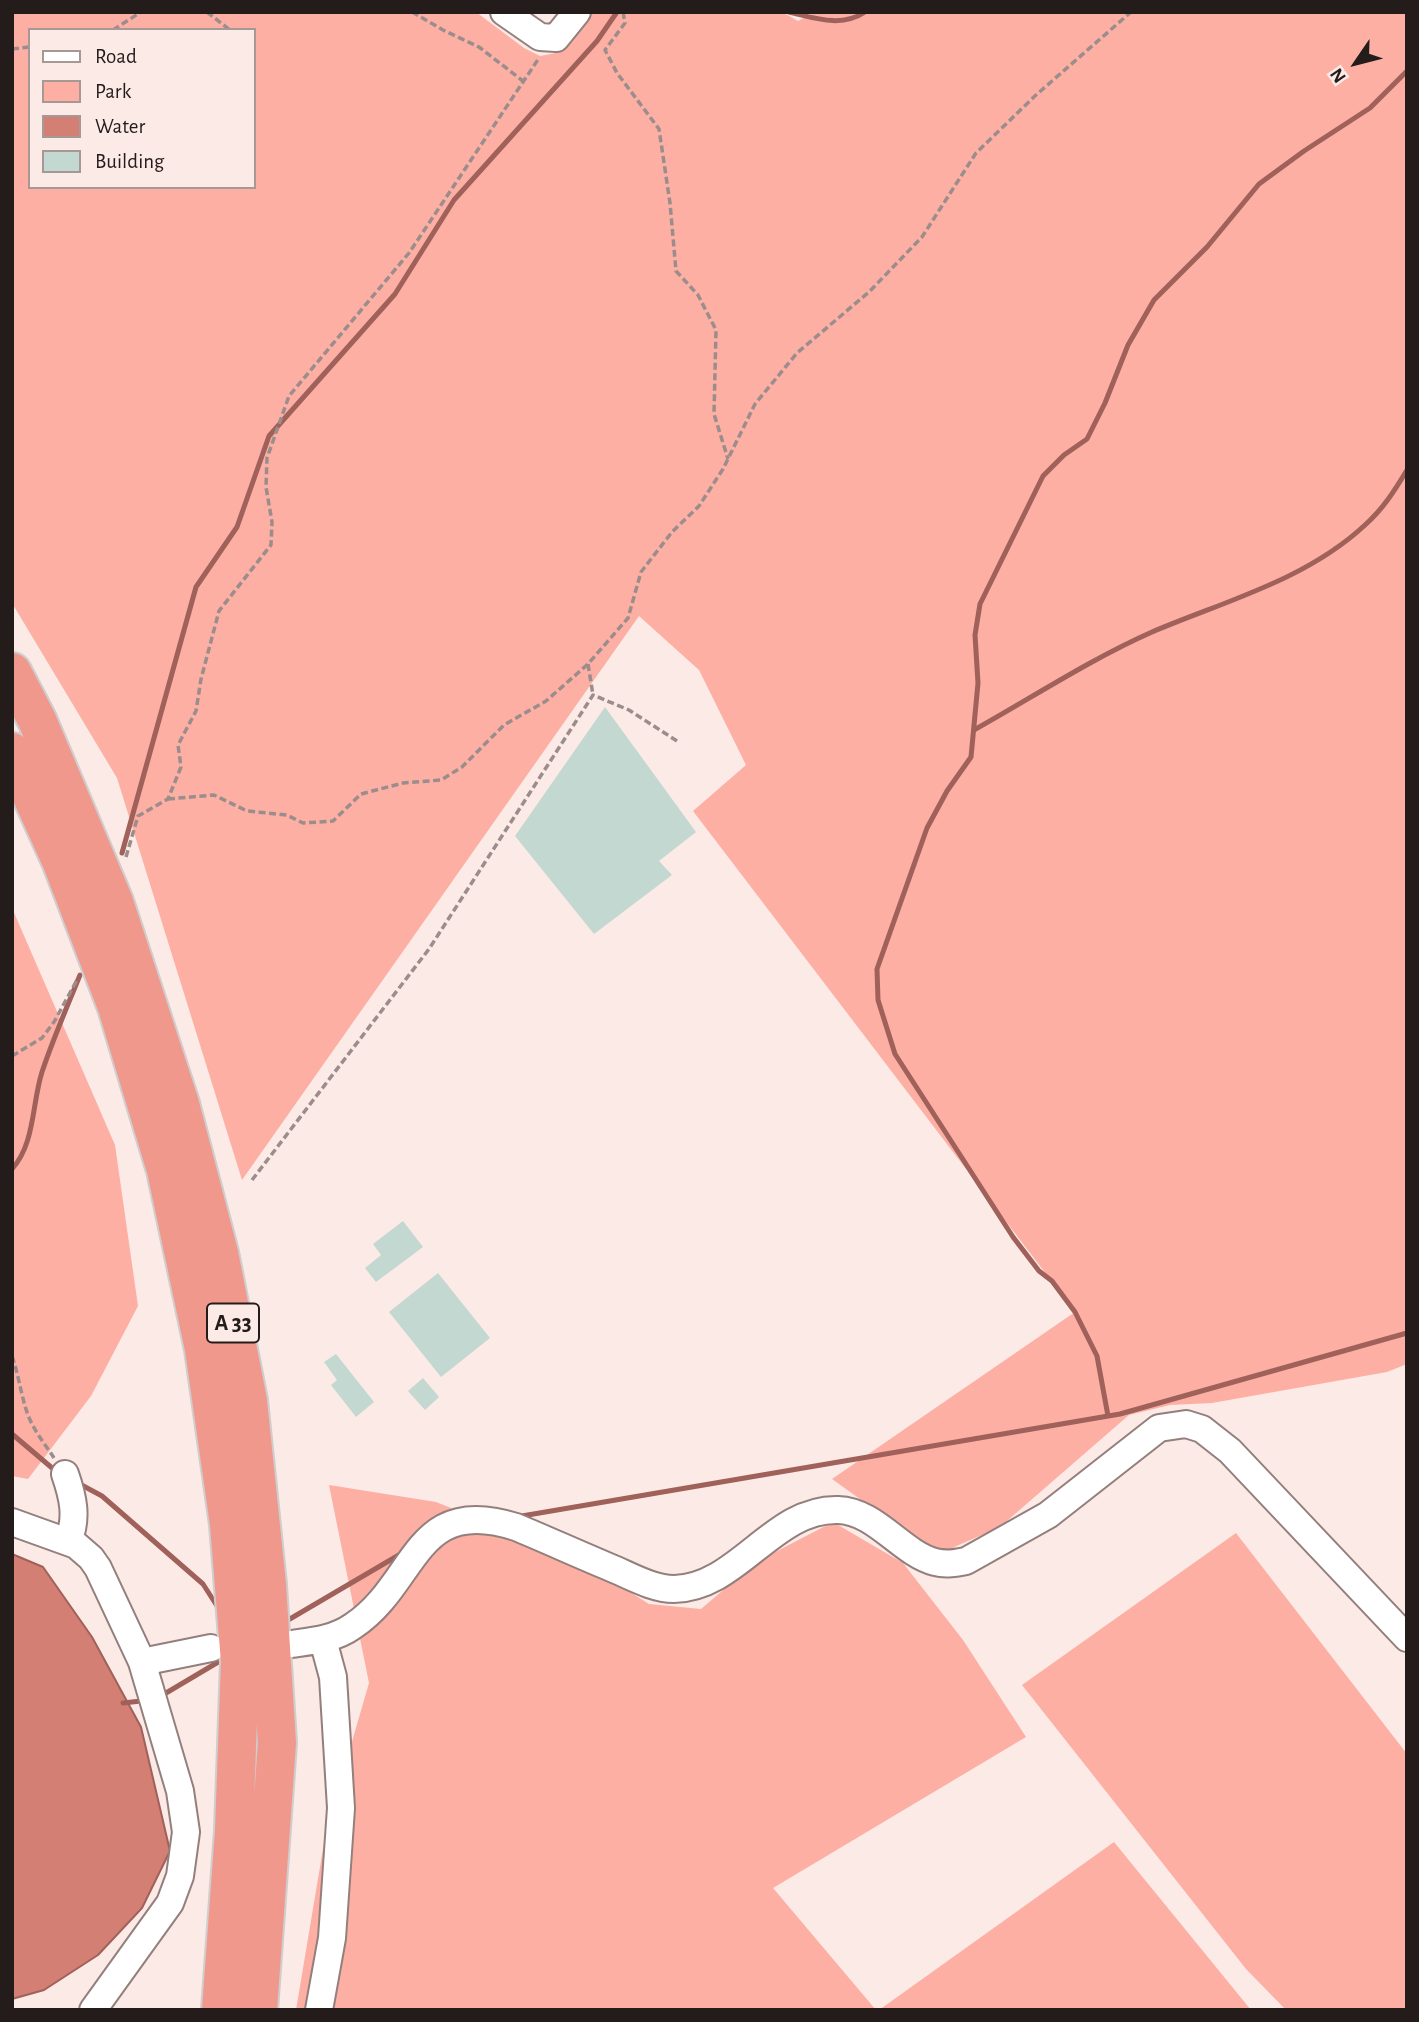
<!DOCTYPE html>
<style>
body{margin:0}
#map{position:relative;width:1419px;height:2022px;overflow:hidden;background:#fceae7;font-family:"Alegreya Sans",sans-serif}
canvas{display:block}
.frame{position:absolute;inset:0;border:14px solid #241c1b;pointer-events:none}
.legend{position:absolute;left:28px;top:28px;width:228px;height:161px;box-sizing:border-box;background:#fceae7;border:2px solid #a69895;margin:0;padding:9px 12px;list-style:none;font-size:21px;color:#241c1b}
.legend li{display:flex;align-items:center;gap:14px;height:35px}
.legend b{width:35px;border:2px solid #a69895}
.north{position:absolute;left:1321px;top:28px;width:70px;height:70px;-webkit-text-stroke:5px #fceae7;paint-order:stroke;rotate:235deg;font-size:19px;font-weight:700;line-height:28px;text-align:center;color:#241c1b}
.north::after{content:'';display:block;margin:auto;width:24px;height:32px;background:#241c1b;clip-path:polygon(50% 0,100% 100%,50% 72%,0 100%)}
</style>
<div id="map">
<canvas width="1419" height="2022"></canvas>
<div class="frame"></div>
<ul class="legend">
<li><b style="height:9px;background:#fff"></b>Road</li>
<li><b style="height:19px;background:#fdafa4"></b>Park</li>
<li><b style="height:19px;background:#d47f74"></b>Water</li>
<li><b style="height:19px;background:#c2d8d1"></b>Building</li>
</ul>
<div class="north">N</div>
</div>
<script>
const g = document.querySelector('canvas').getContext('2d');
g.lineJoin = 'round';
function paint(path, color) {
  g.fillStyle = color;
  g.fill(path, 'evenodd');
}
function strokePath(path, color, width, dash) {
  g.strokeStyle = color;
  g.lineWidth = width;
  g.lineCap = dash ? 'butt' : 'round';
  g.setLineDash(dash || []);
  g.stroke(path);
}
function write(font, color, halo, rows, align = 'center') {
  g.font = font + ' "Alegreya Sans",sans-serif';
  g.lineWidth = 5;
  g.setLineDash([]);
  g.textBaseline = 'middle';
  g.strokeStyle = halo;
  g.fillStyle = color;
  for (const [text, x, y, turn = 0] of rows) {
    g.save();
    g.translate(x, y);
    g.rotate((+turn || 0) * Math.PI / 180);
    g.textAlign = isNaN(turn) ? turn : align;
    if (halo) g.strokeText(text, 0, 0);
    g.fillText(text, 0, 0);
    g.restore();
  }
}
paint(new Path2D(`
 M12,12H476L524,48L540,56L556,53L588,12H782L798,21L815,12H1407V1364L1387,1372L1212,1403L1170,1405L1129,1415L1000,1527L945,1551L917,1540L832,1479L1075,1312L693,811L746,765L699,670L639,616L242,1180L117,778L12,603ZM30,30H254V187H30Z
 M12,908L115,1145L138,1306L91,1396L28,1479L12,1476Z
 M329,1485L436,1502L574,1557L649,1604L701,1609L756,1562L833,1522L903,1563L963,1640L1026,1737L773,1888L876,2010H296L326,1831L369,1683Z
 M1236,1533L1407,1754V2010H1286L1246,1969L1022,1685Z
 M1114,1842L1251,2010H879Z`), '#fdafa4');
const water = new Path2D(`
 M12,1554L43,1567L92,1637L141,1727L170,1851L142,1908L98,1955L44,1990L12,1999Z`);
paint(water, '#d47f74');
strokePath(water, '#9f6159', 2);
strokePath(new Path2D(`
 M789,12C815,18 841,28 865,12
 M974,730C1033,697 1091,659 1152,632C1225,601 1306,580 1365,525C1383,509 1395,490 1407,470
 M122,853L196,587L237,527L269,436L395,294L454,200L597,41L617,12
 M12,1169C35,1144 32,1103 42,1072C53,1039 67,1007 80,975
 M1108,1416L1097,1356L1075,1312L1052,1281L1039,1271L1013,1237L895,1054L878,1000L877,969L927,828L947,791L971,757L978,683L975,635L980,604L1043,476L1064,455L1087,439L1105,403L1128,345L1154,300L1207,247L1259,184L1304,151L1370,108L1407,71
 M12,1434L58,1473
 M76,1482L102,1496L203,1584L219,1609
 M516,1517L1120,1414L1407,1333
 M283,1623L404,1552
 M161,1696L225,1658
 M123,1703L141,1701`), '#9f6159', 5);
paint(new Path2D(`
 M605,707L696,832L659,861L672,875L594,934L515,836Z
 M403,1221L423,1247L376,1282L365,1268L381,1255L373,1244Z
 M438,1273L490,1338L441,1377L389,1312Z
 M336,1354L374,1402L356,1417L331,1385L337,1380L324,1362Z
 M423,1378L439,1397L425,1410L408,1391Z`), '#c2d8d1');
const minor = new Path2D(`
 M504,12L540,37L556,38L577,12
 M65,1474C73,1497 78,1518 68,1541
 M12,1522L76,1545L91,1558L98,1568L142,1662L180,1791L186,1832L180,1876L170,1903L93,2010
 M292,1644C313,1641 335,1639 353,1626C418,1583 413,1494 516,1527C547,1540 578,1554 609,1567C629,1575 652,1589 674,1589C738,1588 773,1508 838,1510C876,1511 901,1553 935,1562C946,1565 956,1563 966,1561L1048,1515L1159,1428L1186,1424L1202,1429L1230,1451L1407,1638
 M142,1662L211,1648
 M319,2010L332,1938L341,1808L333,1677L323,1640`);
const highway = new Path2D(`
 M12,672L37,720L114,902L180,1104L219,1253L248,1401L267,1585L277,1743L258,2010
 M12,752L62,863L117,1007L166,1170L204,1349L229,1524L240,1662L234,1831L221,2010`);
strokePath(minor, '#937f7c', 30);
strokePath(highway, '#cfcdcd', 42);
strokePath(new Path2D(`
 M207,12L230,30
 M412,12L443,30L479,47L523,81
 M623,12L625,23L605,50L617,73L659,129L670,203L676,271L698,295L716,330L714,414L728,459
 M113,30L141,12
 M12,49L30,47
 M588,664L593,695
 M168,799L214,795L247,811L287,815L303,823L333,821L361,794L403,783L441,780L462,767L504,725L546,701L588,664L628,618L641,572L672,532L699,506L723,469L755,404L797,353L869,292L922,237L976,153L1036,95L1131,12
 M126,857L138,816L168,799L181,767L178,745L196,711L201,679L219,611L271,545L272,522L266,487L267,458L289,396L409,253L539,58
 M12,1056L42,1038L54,1022L77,980
 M252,1180L429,949L593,695L629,710L677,741
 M12,1356C19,1376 21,1396 28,1415C34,1431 45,1444 54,1458`), '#9b8d8b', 3.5, [7, 3.5]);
strokePath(minor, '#fff', 26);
strokePath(highway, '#f1988c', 38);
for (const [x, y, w] of [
 [233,1323,52]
]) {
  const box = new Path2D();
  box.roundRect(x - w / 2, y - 19.5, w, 39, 5);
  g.fillStyle = '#fceae7';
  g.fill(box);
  strokePath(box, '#241c1b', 2);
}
write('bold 23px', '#241c1b', null, [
 ["A 33",233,1323]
]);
</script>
